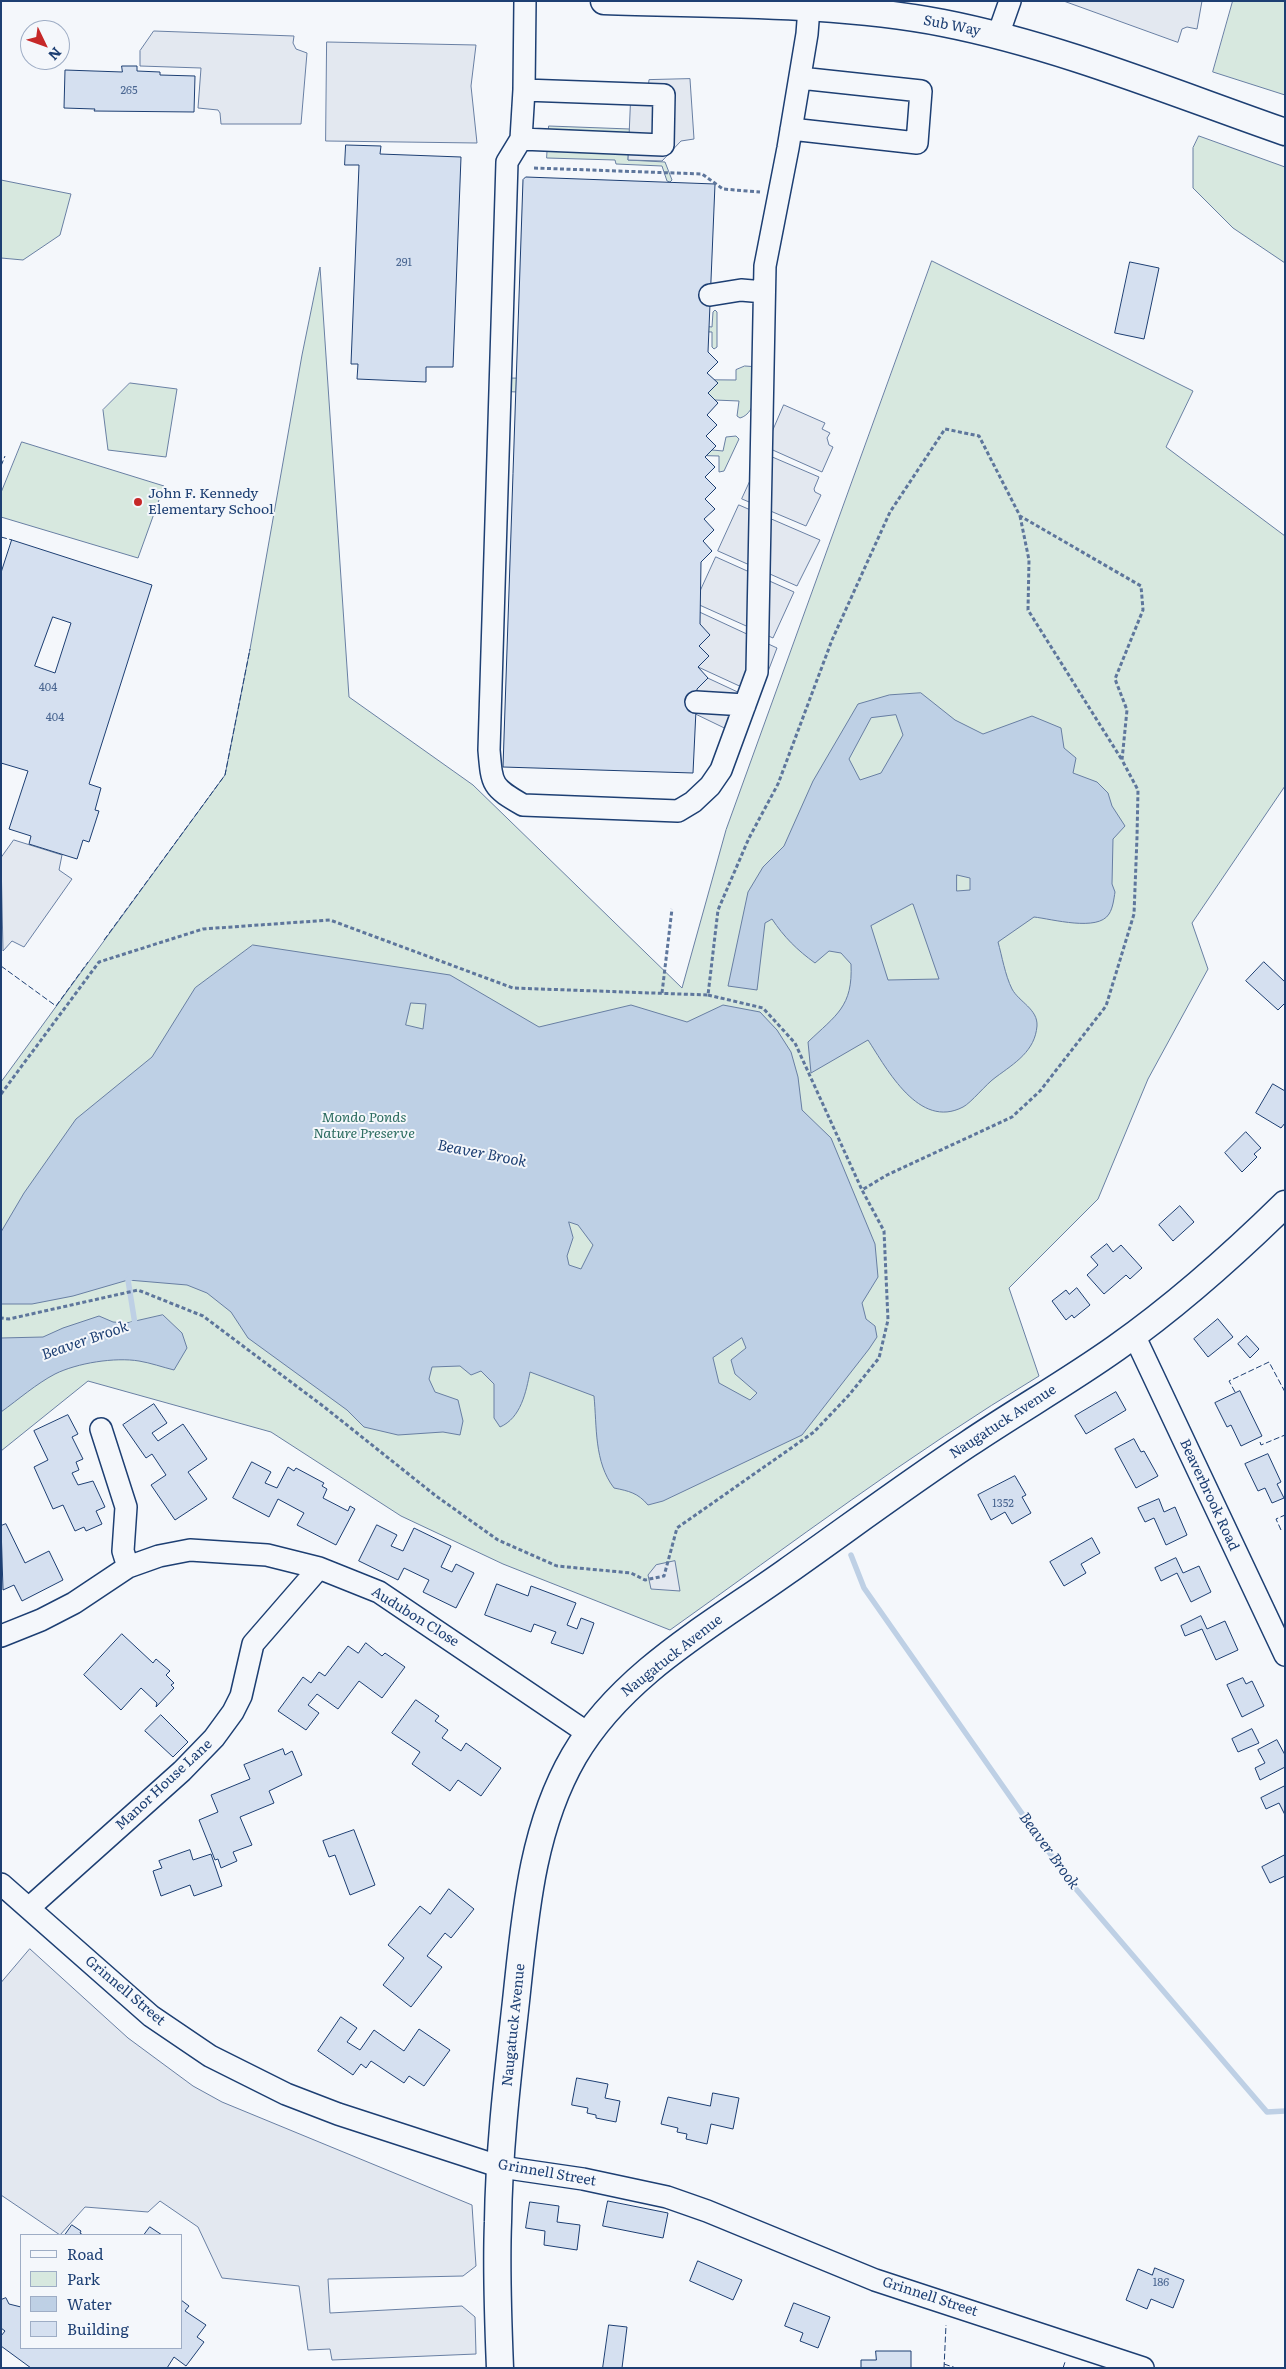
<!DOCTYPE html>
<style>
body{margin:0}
#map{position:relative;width:1286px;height:2369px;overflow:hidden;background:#f4f7fb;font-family:Literata,serif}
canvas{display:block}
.frame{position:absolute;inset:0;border:2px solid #1d3f73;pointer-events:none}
.legend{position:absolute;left:20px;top:2234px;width:162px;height:115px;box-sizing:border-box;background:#f4f7fb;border:1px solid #9eadc5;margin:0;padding:6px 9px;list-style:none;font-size:15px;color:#1d3f73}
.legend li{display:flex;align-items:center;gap:10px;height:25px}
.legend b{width:25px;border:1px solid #9eadc5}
.north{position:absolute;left:20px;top:20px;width:50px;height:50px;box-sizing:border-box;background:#f4f7fb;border:1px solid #9eadc5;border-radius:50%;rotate:132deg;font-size:14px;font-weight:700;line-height:20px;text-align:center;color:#1d3f73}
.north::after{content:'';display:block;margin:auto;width:18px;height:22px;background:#c62828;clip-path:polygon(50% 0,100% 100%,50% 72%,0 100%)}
</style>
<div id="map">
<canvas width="1286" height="2369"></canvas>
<div class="frame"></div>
<ul class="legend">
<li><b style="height:6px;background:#f4f7fb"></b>Road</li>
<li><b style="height:14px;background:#d7e8df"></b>Park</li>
<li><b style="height:14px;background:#bed0e5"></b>Water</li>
<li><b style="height:14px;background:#d5e0f0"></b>Building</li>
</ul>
<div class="north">N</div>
</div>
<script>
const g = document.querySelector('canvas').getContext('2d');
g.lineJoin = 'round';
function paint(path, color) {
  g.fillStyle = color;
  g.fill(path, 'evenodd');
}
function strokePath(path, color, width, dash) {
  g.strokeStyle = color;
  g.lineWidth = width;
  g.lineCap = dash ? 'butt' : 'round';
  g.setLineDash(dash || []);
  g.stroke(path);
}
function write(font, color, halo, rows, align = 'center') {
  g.font = font + ' Literata,serif';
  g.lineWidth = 4;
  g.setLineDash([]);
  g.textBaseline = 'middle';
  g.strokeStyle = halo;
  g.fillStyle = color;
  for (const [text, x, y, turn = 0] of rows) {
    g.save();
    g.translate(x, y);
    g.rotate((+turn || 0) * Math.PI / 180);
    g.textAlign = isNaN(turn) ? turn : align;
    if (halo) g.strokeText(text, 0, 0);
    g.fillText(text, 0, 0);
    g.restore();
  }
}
const green = new Path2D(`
 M1233,1H1285V95L1213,72Z
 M549,126L630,129L628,160L665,162L672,180L670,182L667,181L662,166L616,164L615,160L547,158Z
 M1199,136L1285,167V263L1233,228L1193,188V148Z
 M1,180L71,194L60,235L23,260L1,258Z
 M932,261L1193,391L1166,447L1285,536V786L1192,923L1208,969L1148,1079L1098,1199L1009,1288L1039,1376C911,1453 791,1544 670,1630L503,1564L401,1516L271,1432L88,1381L1,1451V1082L225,775L250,649L302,355L320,267L349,697L473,785L682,988L726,830Z
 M533,307L712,327L713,312L715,310L717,312V347L714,349L712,347V332L537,326Z
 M745,366L759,367C756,383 758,413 740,418L737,416L739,401L493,391L504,378L736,380V370Z
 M130,383L177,389L166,457L108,450L103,410Z
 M531,433L723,451L726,437L736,436L739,439L724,471L719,472V456L536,451Z
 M22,442L164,486L138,558L1,517V493Z`);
paint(green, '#d7e8df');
strokePath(green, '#687fa3', 1);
const parking = new Path2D(`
 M1064,1H1202L1197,29L1187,27L1182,29L1178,42Z
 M154,31L294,36L293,43L296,49L307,53L301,124H221L220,113L218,110L198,108L201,68L140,66V51Z
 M327,42L476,45L471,86L477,143L326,141Z
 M690,79L694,139L681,141L662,161L628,160L631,90L648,88L649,80Z
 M784,405L825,423L822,429L830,433L827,438L829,445L833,447L822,472L766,447Z
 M763,453L819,477L814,489L815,492L821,495L806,526L742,499Z
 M739,505L820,540L797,586L718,551Z
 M716,557L794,592L773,638L695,603Z
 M693,609L777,648L759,695L672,655Z
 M669,660L757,701L743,737L654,694Z
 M14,840L62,855L59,870L72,879L24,947L12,941L3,951L1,858Z
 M675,1561L680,1591L651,1589L648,1575L656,1565Z
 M30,1949L128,2038L193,2086L222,2102L472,2205L476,2266L463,2276L328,2279L330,2313L462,2306L475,2317L476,2354L332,2360L330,2349L308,2350L299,2286L222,2278L198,2227L160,2201L148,2212L85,2207L60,2235L1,2195V1983Z`);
paint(parking, '#e3e8f0');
strokePath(parking, '#687fa3', 1);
const water = new Path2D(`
 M921,693L955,720L983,734L1032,716L1061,728L1064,748L1076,758L1073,773L1097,782L1108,793L1112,806L1125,826L1113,839L1112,884L1115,892C1114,898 1113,908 1109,914C1098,932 1052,919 1034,917L998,942C1002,956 1005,975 1012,989C1019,1002 1038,1009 1037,1026C1035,1051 1015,1063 996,1077C986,1084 971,1103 963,1107C919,1130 887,1069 868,1040L811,1073L808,1042C836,1015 853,1007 851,964L841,953L829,951L815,963C797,950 784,937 772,919L765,923L757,990L728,986L748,892L763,867L784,846L813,781L858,704L889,695ZM896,715L903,735L881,773L860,780L849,759L871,718ZM957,875L970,878V890L957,891ZM912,904H913L939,979L888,980L871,926Z
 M253,945L450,975L539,1027L631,1005L687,1022L723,1005L760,1012L777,1030L791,1052L798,1077L802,1110L831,1138L875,1244L878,1277L862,1303L866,1319L875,1326L877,1337L869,1349L802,1435L663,1501L648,1505C638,1493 629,1491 614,1488C594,1462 597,1427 594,1396L530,1372C526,1392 521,1418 500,1427L494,1418V1384L481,1371L471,1375L460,1366L432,1367L429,1379L435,1392L458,1400L463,1421L460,1435L443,1432L398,1435L364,1427L347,1410L248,1338L231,1312L207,1293L187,1285L128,1280L73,1296L32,1304H1V1232L24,1193L76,1119L152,1057L195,988ZM411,1003L426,1004L423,1029L406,1025ZM569,1222L578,1225L593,1245L581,1269L569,1265L567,1256L573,1238ZM742,1338L746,1348L731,1360L735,1374L757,1393L750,1400L719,1383L713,1358Z
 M163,1315L182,1333L187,1348L174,1370C162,1367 151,1363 139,1361C115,1357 77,1363 55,1374C36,1384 19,1399 1,1412V1338L43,1337L63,1328L99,1316L113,1322L126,1323Z`);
paint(water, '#bed0e5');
strokePath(water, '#687fa3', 1);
strokePath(new Path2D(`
 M131,1325L135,1324L128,1280L132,1277
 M851,1555L864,1588L1070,1882L1267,2112L1285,2111`), '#bed0e5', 5.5);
const building = new Path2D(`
 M122,66H137V71L160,72V75L195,76L194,112L94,111L95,109L64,108L65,70L122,72Z
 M346,145L381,146L380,154L461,157L453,367H426V382L357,379L358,364H351L359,165H345Z
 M526,177L715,184L708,352L718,362L707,373L718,383L708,393L718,403L707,415L717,425L706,436L716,446L705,457L715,467L705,477L716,488L705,499L715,509L704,519L714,530L703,541L712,551L701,562L700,624L710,635L699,646L709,656L698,667L708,678L697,689L693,773L503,767L523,180Z
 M1130,262L1159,268L1144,339L1115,333Z
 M12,540L152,585L89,784L101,788L95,810L99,811L89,842L83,840L77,859L29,844L31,836L9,829L28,771L1,763V573ZM53,617L71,623L55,673L35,666Z
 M1264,962L1285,982V1003L1278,1010L1246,981Z
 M1273,1084L1285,1091V1123L1281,1128L1256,1113Z
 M1246,1132L1261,1148L1254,1154L1257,1157L1242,1172L1225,1153Z
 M1180,1206L1194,1222L1173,1241L1159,1225Z
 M1107,1244L1113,1252L1121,1245L1142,1268L1130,1279L1126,1275L1104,1294L1087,1275L1098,1265L1091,1257Z
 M1077,1288L1090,1305L1074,1318L1072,1315L1066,1320L1052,1301L1066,1290L1069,1294Z
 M1218,1319L1233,1337L1208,1357L1194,1339Z
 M1247,1336L1259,1349L1250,1358L1238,1344Z
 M1240,1391L1262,1436L1241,1446L1231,1425L1227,1427L1215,1403Z
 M1116,1392L1126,1410L1086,1434L1075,1416Z
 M154,1404L167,1423L152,1433L158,1441L183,1424L207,1459L188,1472L207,1499L175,1520L151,1485L166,1475L152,1454L146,1458L123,1425Z
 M68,1415L78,1434L72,1437L83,1459L76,1462L79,1470L72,1473L78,1485L93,1481L105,1507L96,1511L102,1524L86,1531L84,1527L75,1531L63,1505L53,1509L34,1467L48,1460L34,1431Z
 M1134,1439L1141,1452L1144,1451L1158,1476L1136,1488L1115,1449Z
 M1268,1454L1281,1482L1277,1484L1284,1498L1272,1503L1265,1488L1258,1491L1245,1464Z
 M252,1462L271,1472L265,1483L277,1488L288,1467L294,1471L296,1468L324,1483L322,1486L327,1489L323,1498L348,1511L350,1506L355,1509L336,1545L297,1525L304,1513L278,1499L269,1517L233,1498Z
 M1015,1476L1026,1495L1022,1497L1031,1513L1012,1524L1005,1512L991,1520L978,1495Z
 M1159,1499L1164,1512L1175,1507L1187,1535L1166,1545L1154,1518L1145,1522L1138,1508Z
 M6,1524L25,1563L49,1551L63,1580L22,1601L14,1585L3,1590L1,1526Z
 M377,1525L397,1535L391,1546L403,1551L414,1528L451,1546L441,1567L452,1572L456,1564L474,1573L456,1608L423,1592L429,1580L404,1568L398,1580L359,1561Z
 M1092,1538L1100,1553L1081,1564L1086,1573L1064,1586L1050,1562Z
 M1176,1558L1183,1573L1199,1566L1211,1592L1191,1602L1177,1573L1161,1581L1155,1568Z
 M497,1584L528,1596L531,1586L576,1603L567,1625L577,1629L581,1618L594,1623L583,1654L551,1643L556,1632L534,1624L531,1632L485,1615Z
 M1201,1616L1207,1629L1225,1621L1238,1650L1216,1660L1202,1629L1185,1636L1181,1626Z
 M122,1634L153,1663L156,1659L170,1671L166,1675L174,1683L171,1685L174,1688L156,1707L157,1703L141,1688L121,1710L84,1675Z
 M366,1643L382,1656L385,1653L405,1667L382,1698L359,1681L338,1709L317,1694L308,1705L319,1713L306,1730L278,1711L303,1677L311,1683L319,1672L325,1676L348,1646L358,1653Z
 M1243,1678L1246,1684L1252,1681L1264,1706L1242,1717L1227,1685Z
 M416,1700L439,1716L435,1721L448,1730L442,1738L461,1751L466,1743L501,1768L481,1796L458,1780L450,1791L412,1764L420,1752L392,1733Z
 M161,1715L188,1742L173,1757L145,1731Z
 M1252,1729L1259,1743L1238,1752L1232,1739Z
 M1277,1740L1285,1755V1767L1260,1780L1255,1768L1265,1763L1258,1750Z
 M283,1749L285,1755L292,1751L302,1775L269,1791L274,1803L240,1817L252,1845L233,1852L237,1861L221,1868L218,1859L215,1860L199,1820L218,1812L211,1795L250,1779L244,1765Z
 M1285,1786V1815L1279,1803L1266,1809L1261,1798Z
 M354,1830L375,1885L350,1895L335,1855L329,1857L323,1841Z
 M190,1850L193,1860L211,1854L222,1886L194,1896L190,1885L161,1896L153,1871L162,1868L159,1861Z
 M1285,1855V1876L1270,1883L1262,1867Z
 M449,1889L474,1909L451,1938L445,1933L427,1956L442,1967L411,2007L383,1985L404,1958L388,1945L420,1906L430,1914Z
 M341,2017L357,2028L347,2042L360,2050L374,2030L404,2051L419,2029L450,2050L424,2086L409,2076L404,2083L371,2061L366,2068L361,2064L353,2075L318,2051Z
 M577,2078L608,2084L605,2098L620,2101L616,2122L596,2118V2115L587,2113L588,2108L572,2105Z
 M713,2093L739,2098L733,2129L711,2124L707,2144L686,2139L687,2134L677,2132L678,2128L661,2124L668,2097L710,2106Z
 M608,2201L668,2213L663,2238L603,2226Z
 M530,2202L559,2206L557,2222L580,2225L577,2250L544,2245L545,2231L526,2228Z
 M72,2225L81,2231L80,2233L83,2235H65Z
 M150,2227L162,2235H144Z
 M698,2261L742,2280L733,2300L690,2281Z
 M1155,2268L1184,2280L1173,2308L1151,2299L1147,2309L1126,2300L1138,2269L1152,2275Z
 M6,2298L9,2304L21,2307V2348H181V2300L189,2306L185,2311L206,2325L197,2337L204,2342L186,2366L174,2357L167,2368H31L1,2346V2336L5,2331L1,2328V2300Z
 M794,2303L830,2317L818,2348L800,2341L803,2333L785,2326Z
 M609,2325L627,2327L622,2368H603Z
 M876,2351H911V2368H861V2360H876Z`);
paint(building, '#d5e0f0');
strokePath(building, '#1d3f73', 1);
const minor = new Path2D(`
 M998,35L1010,1
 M524,90L521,139L507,162L489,750C492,786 492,787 523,805L678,811L693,802L710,786L721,770L757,672L765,266L788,148L807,34L809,8
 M791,129L917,143L921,91L800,78
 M521,139L663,145L664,95L524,90L525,1
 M710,295L741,290L764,292
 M696,702L745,705
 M1134,1335L1285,1655
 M101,1429L126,1507L123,1551L128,1567
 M1,1636L41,1620L74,1603L128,1567L159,1556L190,1550L267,1555L319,1568L379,1592L589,1734
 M1,1884L151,2016L210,2056L286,2094L338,2114L501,2167L583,2179L667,2197L707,2211L875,2280L1143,2368
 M30,1907L182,1771L214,1738L233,1712L241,1696L253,1644L319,1568`);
const major = new Path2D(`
 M604,1C716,5 834,2 943,23C1060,46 1173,93 1285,132
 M500,2368C498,2319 496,2271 498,2222C499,2148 508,2074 516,2001C525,1918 531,1830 574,1756C622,1674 710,1626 786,1572C847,1529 906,1485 968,1444C1017,1411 1068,1382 1116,1348C1177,1305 1232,1256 1285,1204`);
strokePath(minor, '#1d3f73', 24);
strokePath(major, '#1d3f73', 29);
strokePath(new Path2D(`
 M534,168L702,174L723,189L760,192
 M1020,516L1029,560L1028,610L1122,760
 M662,993L672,909
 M708,995L763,1008L795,1043L862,1190
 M1,1094L99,962L203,929L330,920L513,988L708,995L718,910L749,838L778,784L832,640L890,512L945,429L979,436L1020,516L1141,586L1143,610L1115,679L1127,710L1122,760L1138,790L1137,837L1134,914L1106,1006L1040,1091L1012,1117L887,1175L862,1190L884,1231L888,1320L879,1358L849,1395L814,1432L677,1528L664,1576L645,1580L631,1573L557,1566L498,1540L436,1496L323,1406L203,1316L138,1290L9,1319L1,1318`), '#5e769c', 3, [4, 2.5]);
strokePath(minor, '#f4f7fb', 21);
strokePath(major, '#f4f7fb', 26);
strokePath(new Path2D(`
 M1,466L5,456
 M1,537L12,540
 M104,940L225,775L250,649
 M1,966L56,1006L88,962
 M1235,1392L1229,1381L1269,1362L1285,1392
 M1260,1442L1261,1445L1285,1435
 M1281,1530L1276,1519L1285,1515
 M944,2364L956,2368
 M944,2368L946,2325
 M1063,2368L1065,2362`), '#1d3f73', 1, [6, 2.5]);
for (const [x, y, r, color] of [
 [138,502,5,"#c62828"]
]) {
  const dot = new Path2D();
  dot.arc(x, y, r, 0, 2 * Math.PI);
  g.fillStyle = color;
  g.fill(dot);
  strokePath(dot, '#f4f7fb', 2);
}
write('11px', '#4b6792', null, [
 ["265",129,91],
 ["291",404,263],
 ["404",48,688],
 ["404",55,718],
 ["1352",1003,1504],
 ["186",1161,2283]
]);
write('14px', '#1d3f73', '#f4f7fb', [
 ["Sub Way",952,26,11],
 ["Naugatuck Avenue",1003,1422,-33],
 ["Beaverbrook Road",1209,1495,65],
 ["Audubon Close",415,1617,32],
 ["Naugatuck Avenue",672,1656,-38],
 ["Manor House Lane",164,1785,-43],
 ["Grinnell Street",125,1991,40],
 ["Naugatuck Avenue",514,2025,-84],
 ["Grinnell Street",547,2173,10],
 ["Grinnell Street",930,2297,18]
]);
write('14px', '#1d3f73', '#f4f7fb', [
 ["John F. Kennedy",148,494],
 ["Elementary School",148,510]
], 'left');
write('italic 14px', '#2c6c60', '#f4f7fb', [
 ["Mondo Ponds",364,1118],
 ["Nature Preserve",364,1134]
]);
write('italic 15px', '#1d3f73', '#f4f7fb', [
 ["Beaver Brook",482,1154,11],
 ["Beaver Brook",85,1341,-19],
 ["Beaver Brook",1049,1851,54]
]);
</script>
